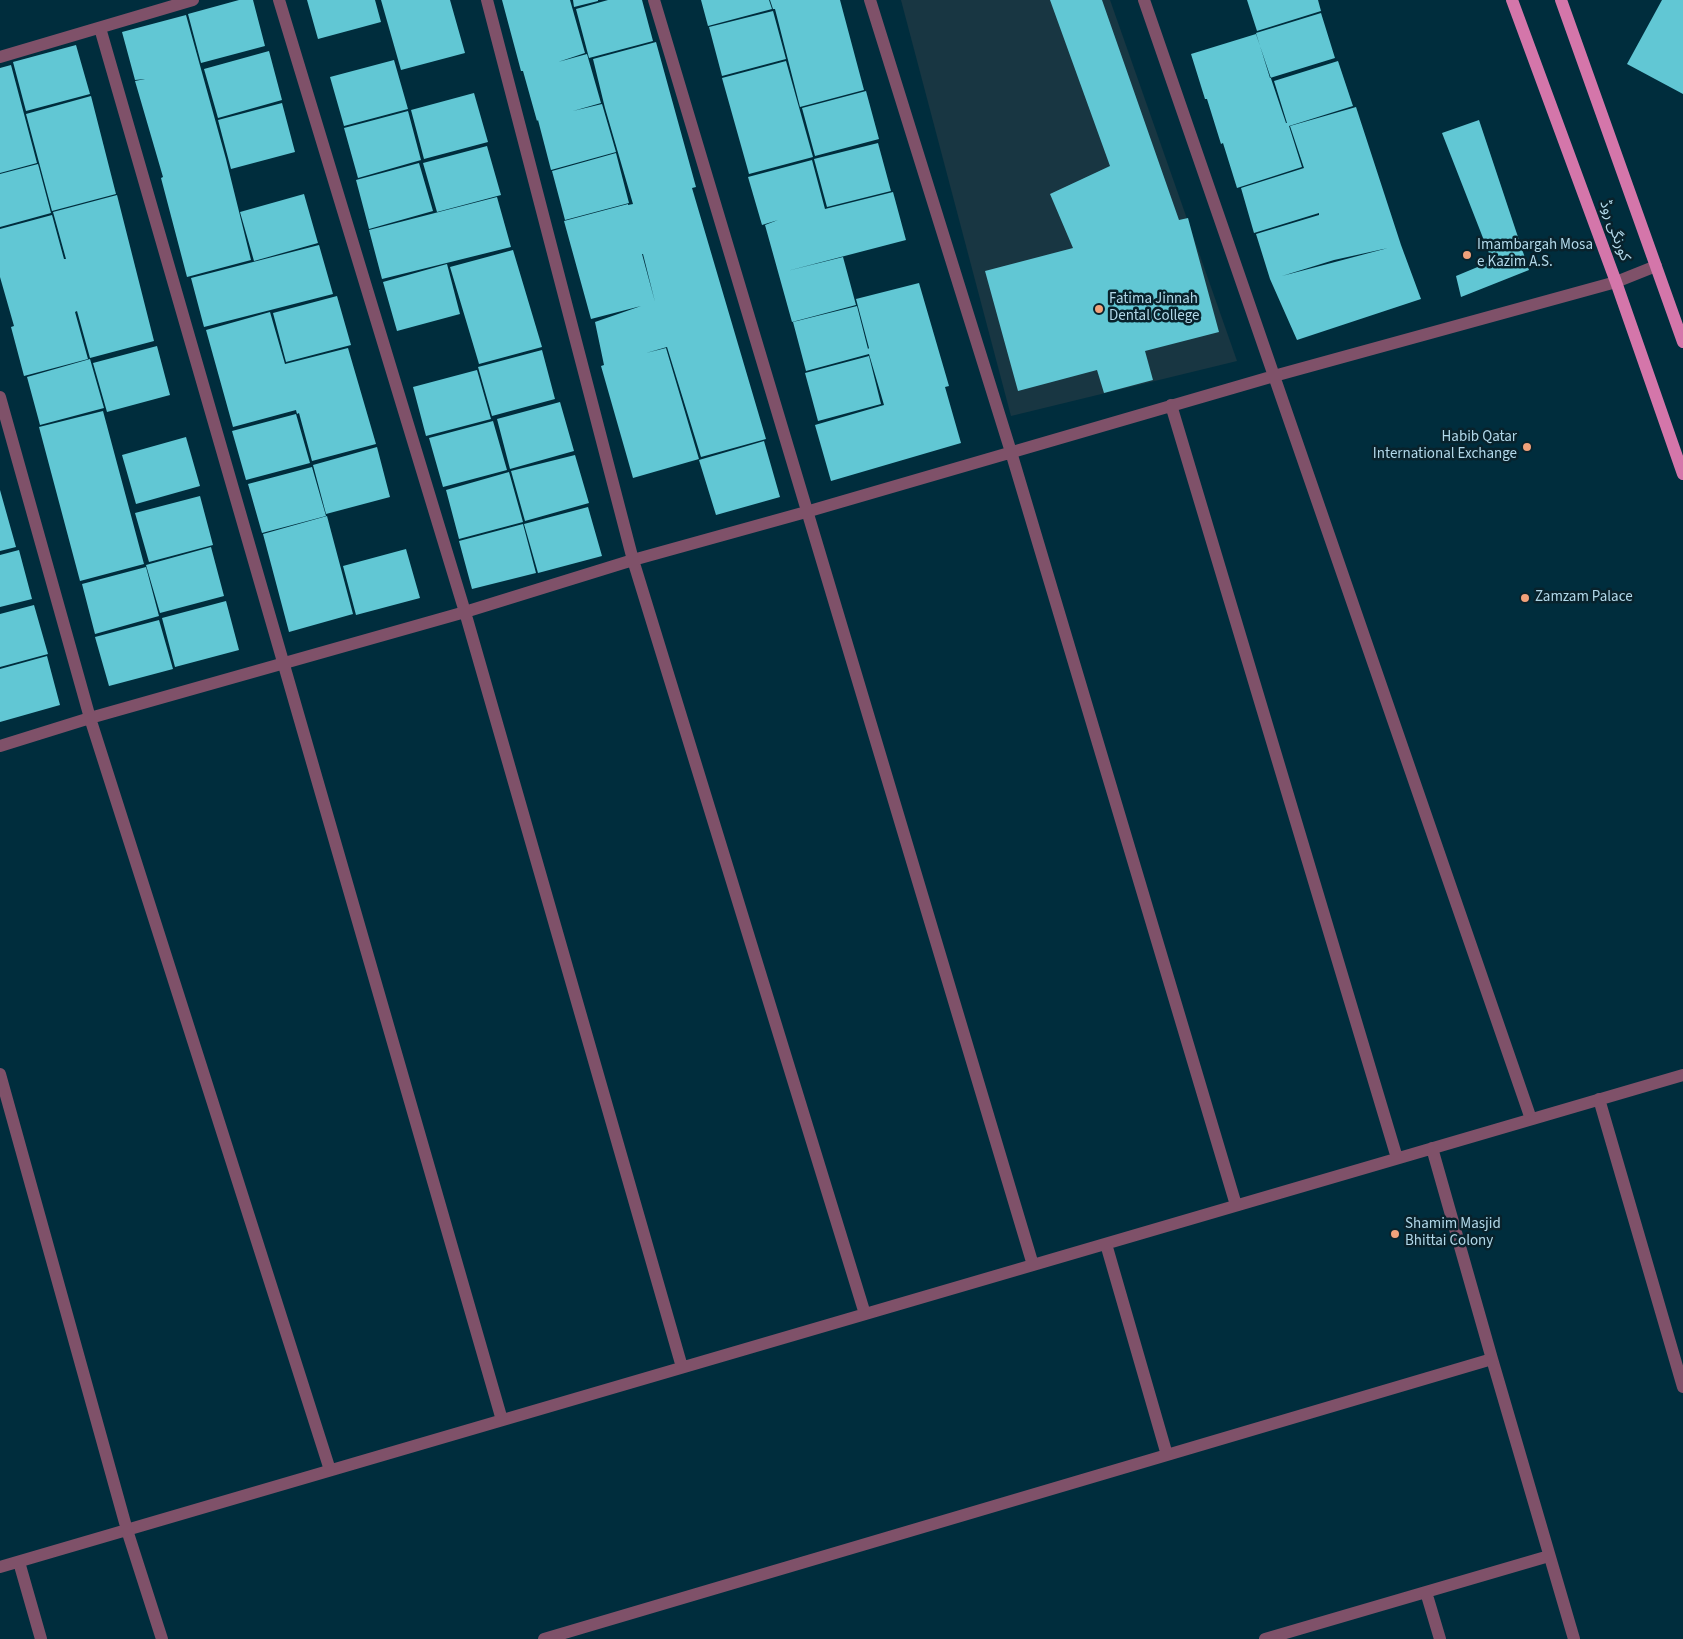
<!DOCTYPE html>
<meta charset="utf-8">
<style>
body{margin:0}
canvas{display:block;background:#002d3d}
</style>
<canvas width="1683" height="1639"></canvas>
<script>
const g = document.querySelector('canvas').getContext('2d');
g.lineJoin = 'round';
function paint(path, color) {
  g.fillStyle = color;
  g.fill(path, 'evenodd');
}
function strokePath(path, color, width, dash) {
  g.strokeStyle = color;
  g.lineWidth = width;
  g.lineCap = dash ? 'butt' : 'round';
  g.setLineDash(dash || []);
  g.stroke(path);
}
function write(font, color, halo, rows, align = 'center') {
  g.font = font + ' "Source Sans 3","Noto Sans Arabic",sans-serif';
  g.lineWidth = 5;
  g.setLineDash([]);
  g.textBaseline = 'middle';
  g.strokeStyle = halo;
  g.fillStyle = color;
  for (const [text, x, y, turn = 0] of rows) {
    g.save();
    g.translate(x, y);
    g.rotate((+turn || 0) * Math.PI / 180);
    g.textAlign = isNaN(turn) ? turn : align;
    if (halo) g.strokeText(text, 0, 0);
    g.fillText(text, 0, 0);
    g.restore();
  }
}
paint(new Path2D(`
 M901,0H1110L1237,361L1011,416Z`), '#183642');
paint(new Path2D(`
 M239,0H253L265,46L201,63L188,14Z
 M307,0H375L381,22L318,39Z
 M381,0H450L465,53L401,70Z
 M502,0H570L585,53L558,62L587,54L601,103L573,111L602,104L616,152L551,170L538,120L537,121L523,71H521Z
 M573,0H598V1L574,7Z
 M608,0H642L653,41L589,58L576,9Z
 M701,0H769L772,9L708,26Z
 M770,0H840L864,90L800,107L775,9H773Z
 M1050,0H1102L1179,220L1188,218L1219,332L1145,351L1153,380L1104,393L1097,370L1018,391L985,271L1073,248L1050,194L1110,166Z
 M1247,0H1318L1321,11L1257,31Z
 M1662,0H1683V94L1627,64Z
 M773,11L786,59L722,76L709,27Z
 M1321,13L1335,58L1270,78L1256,33Z
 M186,15L226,159L251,260L187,277L161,178L163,177L135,81L145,79L135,80L122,32Z
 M1256,34L1286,123H1287L1274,81L1338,61L1353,106L1289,126L1302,167L1237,188L1223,143L1221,144L1207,99H1205L1191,54Z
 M656,42L696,187L692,188L766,439L701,457L667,347L646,353L666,348L699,459L633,478L601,366L604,365L595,322L641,306L591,319L564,221L628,204V205L633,204L605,108L593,59ZM642,254H643L655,302Z
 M76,45L90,94L26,111L13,62Z
 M269,51L282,100L218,118L204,69Z
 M394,60L408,109L344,126L330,77Z
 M786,61L813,157L749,174L722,78Z
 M11,65L37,163L0,173V68Z
 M866,91L879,139L815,156L802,108Z
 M474,93L488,142L424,159L411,110Z
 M91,96L116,194L52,211L26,114Z
 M282,103L295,152L231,169L218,120Z
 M1356,107L1401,245L1421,299L1297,340L1270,279L1256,234L1319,215V213L1254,233L1241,188L1304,168L1290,126ZM1388,248L1282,276L1334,260Z
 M408,111L421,160L358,178L344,128Z
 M1479,120L1529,270L1461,297L1456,276L1492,261L1442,133Z
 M878,143L891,191L827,207L814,159Z
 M487,146L501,195L437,212L423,163Z
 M616,153L629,203L565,220L552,171Z
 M812,160L825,209L893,192L906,240L787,271L843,257L856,305L792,322L765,225L778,220L762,225L748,177Z
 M419,163L433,211L369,229L356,180Z
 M38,164L51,213L0,227V174Z
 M304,194L318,243L254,261L240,212Z
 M117,195L154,341L90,358L77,311L75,312L88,359L24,376L11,327L14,326L0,277V229L52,215L64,259H66L53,212Z
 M497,197L511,247L382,279L369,230Z
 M319,245L333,294L204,327L191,278Z
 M513,250L542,347L479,364L450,267Z
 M447,264L460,314L397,331L383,282Z
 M919,283L949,386L945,387L961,443L831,481L815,425L884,405L869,354L806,371L793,322L857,306L868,349L869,348L856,299Z
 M337,296L351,345L286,362L273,313Z
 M270,312L285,364L348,348L376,444L312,461L299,413L297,414L296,410L233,427L206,330Z
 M157,346L170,395L107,412L93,363Z
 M542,350L555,399L492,416L478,367Z
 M869,356L881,404L818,421L805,373Z
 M90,359L104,408L40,425L27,377Z
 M477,370L491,419L426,436L413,387Z
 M560,402L574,451L510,469L497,419Z
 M103,411L144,564L80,581L39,427Z
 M296,414L310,463L246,480L232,431Z
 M493,421L507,470L443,487L429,438Z
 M186,437L200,486L136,504L122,455Z
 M764,441L780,497L716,515L699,460Z
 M377,447L390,497L326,514L313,465Z
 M575,455L589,503L525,521L511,471Z
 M312,467L326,516L262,533L248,484Z
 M509,472L523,522L459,539L446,490Z
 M0,490L16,547L0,551Z
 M200,496L213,545L149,562L135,513Z
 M588,507L602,556L538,573L524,524Z
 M327,516L353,614L289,632L263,534Z
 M523,524L536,573L472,589L459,541Z
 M211,547L224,596L160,613L146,565Z
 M406,549L420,598L356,615L343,566Z
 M19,550L32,599L0,607V555Z
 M146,567L159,616L95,634L82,584Z
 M226,601L239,650L175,667L162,618Z
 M34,605L48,654L0,667V614Z
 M159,620L173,669L109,686L95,637Z
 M47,656L60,705L0,722V669Z`), '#61c7d4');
strokePath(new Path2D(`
 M279,0L465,612L682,1367
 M487,0L633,560L865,1314
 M654,0L1033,1265
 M870,0L1011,452L1236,1205
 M1144,0L1531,1119
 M100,28L502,1420
 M0,57L193,0
 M0,397L90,718L330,1470
 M1171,405L1397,1158
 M0,746L90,718L465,612L633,560L806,512L1274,376L1616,282L1656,266
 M0,1074L127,1530L162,1639
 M1599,1099L1683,1387
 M1432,1148L1492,1359L1574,1639
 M1106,1244L1167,1455
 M19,1562L41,1639
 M0,1567L1683,1075
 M1426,1592L1440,1639
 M544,1639L1492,1359
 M1265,1639L1549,1556`), '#7f5169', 12);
strokePath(new Path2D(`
 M1512,0L1616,282L1683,474
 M1561,0L1683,342`), '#d476aa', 12);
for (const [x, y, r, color] of [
 [1467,255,5,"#f1a27b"],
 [1099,309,5,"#f1a27b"],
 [1527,447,5,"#f1a27b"],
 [1525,598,5,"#f1a27b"],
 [1395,1234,5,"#f1a27b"]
]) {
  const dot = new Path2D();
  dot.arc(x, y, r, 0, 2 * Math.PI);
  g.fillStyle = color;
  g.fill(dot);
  strokePath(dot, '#08222c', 2);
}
write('15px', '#b2d8e9', '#08222c', [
 ["کورنگی روڈ",1614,231,70]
]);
write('15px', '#b2d8e9', '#08222c', [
 ["Imambargah Mosa",1477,246],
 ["e Kazim A.S.",1477,263],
 ["Fatima Jinnah",1109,300],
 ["Dental College",1109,317],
 ["Habib Qatar",1517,438,"right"],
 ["International Exchange",1517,455,"right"],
 ["Zamzam Palace",1535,598],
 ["Shamim Masjid",1405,1225],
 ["Bhittai Colony",1405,1242]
], 'left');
</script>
